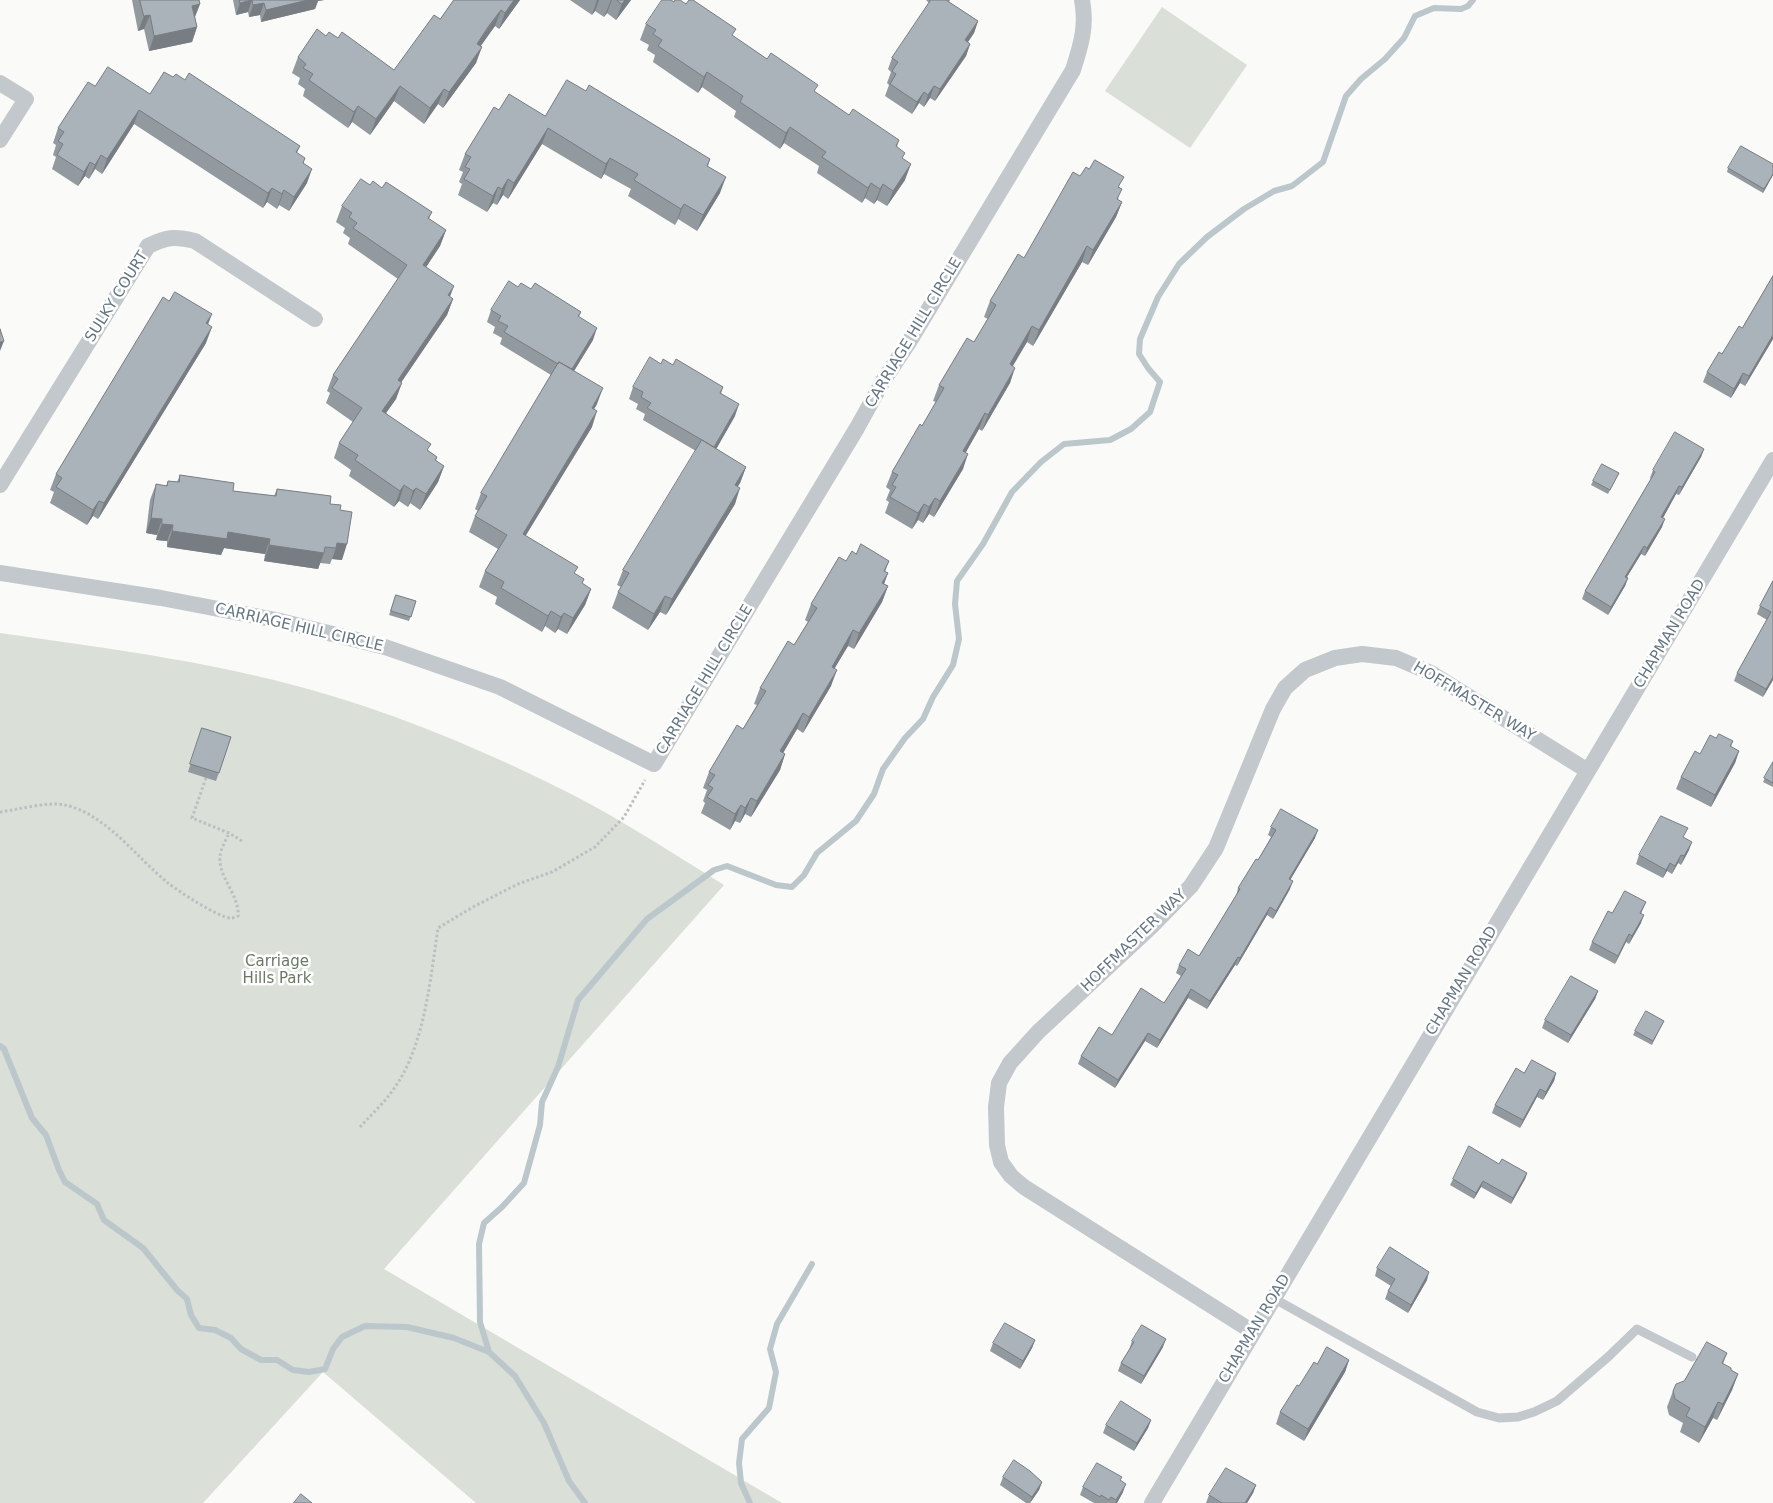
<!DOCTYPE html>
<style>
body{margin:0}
canvas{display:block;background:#fafaf8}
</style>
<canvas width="1773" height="1503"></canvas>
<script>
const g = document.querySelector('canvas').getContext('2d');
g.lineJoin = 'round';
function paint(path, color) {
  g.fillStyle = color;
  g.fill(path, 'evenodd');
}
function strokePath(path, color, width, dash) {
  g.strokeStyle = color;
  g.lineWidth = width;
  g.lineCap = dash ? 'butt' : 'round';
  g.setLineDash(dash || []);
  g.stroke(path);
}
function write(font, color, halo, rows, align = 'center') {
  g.font = font + ' "DejaVu Sans",sans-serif';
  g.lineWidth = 5;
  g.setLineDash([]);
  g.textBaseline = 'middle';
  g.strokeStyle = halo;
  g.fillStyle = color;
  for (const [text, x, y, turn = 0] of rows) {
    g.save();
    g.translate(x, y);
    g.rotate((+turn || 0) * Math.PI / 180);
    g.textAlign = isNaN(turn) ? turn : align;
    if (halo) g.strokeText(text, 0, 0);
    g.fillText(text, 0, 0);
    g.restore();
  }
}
paint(new Path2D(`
 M1162,7L1247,65L1190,148L1105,91Z
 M0,633C112,649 224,663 332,696C415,721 496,756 573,795C625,822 674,854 724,885L384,1269L782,1503H476L323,1372L203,1503H0Z`), '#dadfd7');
strokePath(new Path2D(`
 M0,1046L4,1049L32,1118L46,1135L59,1170L65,1182L97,1204L104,1220L143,1248L177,1290L187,1299L191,1315L199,1328L215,1330L231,1338L241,1349L261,1360H277L293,1370L309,1372L325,1369L333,1349L342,1337L365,1326L407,1327L454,1338L489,1352L515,1376L544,1423L569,1481L585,1503
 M489,1352L480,1322L479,1244L484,1223L502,1207L524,1183L540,1125L542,1102L558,1067L578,1000L647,919L714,870L727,866L776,885L792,887L804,875L817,853L856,821L874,794L883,769L905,738L923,719L933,697L953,665L959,639L955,604L957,581L983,544L1012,492L1041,462L1064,444L1110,440L1131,429L1150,412L1160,382L1148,368L1139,354L1140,339L1158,297L1179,264L1207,237L1244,209L1274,191L1292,186L1323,162L1346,96L1361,79L1385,59L1404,38L1415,16L1434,8L1461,9L1468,6L1473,0
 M750,1503L741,1483L739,1463L742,1439L769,1408L776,1372L770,1349L777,1324L812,1264`), '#bbc7cb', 6);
strokePath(new Path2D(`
 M206,778L192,818L229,833L242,841
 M0,812C16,810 49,801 65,805C106,814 137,858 168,883C178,891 219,918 231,918C232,918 237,917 238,916C240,895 218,878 220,856C221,848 226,840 229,833
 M360,1127C371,1115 384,1103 393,1090C425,1046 430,980 438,928L473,907L518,884L552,872L595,847L624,817L645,780`), '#bbbfc2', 3, [2.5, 2.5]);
strokePath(new Path2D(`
 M1273,1298L1477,1412L1499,1418L1518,1417L1534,1412L1557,1401L1608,1357L1637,1329L1692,1357`), '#c3c8cc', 9);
strokePath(new Path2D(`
 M0,83L26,99L0,140
 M0,485L148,246C166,237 174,236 195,241L315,319
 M0,573L161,598L276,620L385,647L500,687L654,764L857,428L883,381L909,342L1073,70C1081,45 1087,26 1082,0
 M1253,1332L1024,1187L1011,1176L1001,1162L997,1145L996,1107L999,1083L1010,1063L1038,1032L1151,927L1191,886L1216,848L1273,709L1285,688L1305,670L1335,658L1362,654L1396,658L1431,673L1588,771
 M1152,1503L1773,460`), '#c3c8cc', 16);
paint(new Path2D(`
 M132,0H199L200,4L195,17L197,27L192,42L149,51L144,29L138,31Z
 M233,0H324L318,1L315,9L261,22L260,15L249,17L248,12L236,15Z
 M454,0H520L499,29L495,26L482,43L480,46L476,63L443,108L438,104L424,124L394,101L370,135L352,122L348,128L303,96L305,89L298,84L300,78L292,73L298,57L326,36L338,38L394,70L440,19Z
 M570,0H631L616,20L607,13L604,17L595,11L592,15Z
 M926,0H950L949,2L978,21L974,33L968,42L970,44L966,56L935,101L930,98L924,107L919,103L912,114L885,96L889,85L887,83L891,72L888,69L892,58L929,3Z
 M646,24L733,36L849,115L899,140L897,147L903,159L905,180L887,206L877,200L874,204L865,198L862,203L817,173L819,166L784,143L780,149L734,117L736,111L702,87L698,93L653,62L655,55L647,50L649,45L640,40Z
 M173,77L185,80L300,146L297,153L304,163L307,183L289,211L279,205L277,209L267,202L263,208L134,124L102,174L95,169L89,179L85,176L78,186L52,169L56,157L53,155L56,145L53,143L58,128L95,86L150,94Z
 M586,91L710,159L708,166L720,193L697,231L678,219L675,225L628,196L631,189L604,174L601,179L542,144L508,199L503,195L497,205L493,203L487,212L458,195L462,184L459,182L463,172L459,170L465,154L499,110L545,116Z
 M1773,164V175L1763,193L1727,172L1728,168Z
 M1080,176L1120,187L1118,200L1122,202L1116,217L1088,265L1082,262L1033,346L1027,342L1013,366L1010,383L982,431L979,429L966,452L963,469L934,517L929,514L923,523L918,520L912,529L885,513L889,502L886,500L890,490L886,487L892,472L922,426L936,402L933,401L939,385L974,342L988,319L984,317L990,301L1024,258Z
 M370,185L382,188L432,212L429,219L446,230L440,246L426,267L450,297L453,299L447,315L401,382L396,399L386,413L429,451L437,457L436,461L444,466L438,482L420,510L410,503L408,507L399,501L394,507L349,476L351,470L334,458L339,443L353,422L326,403L330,393L327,391L333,375L398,279L348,244L350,238L343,233L345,228L336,222L342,206Z
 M1773,276V339L1745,386L1740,383L1731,398L1703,382L1707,372L1742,328Z
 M531,289L581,312L579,317L593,340L574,371L597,404L594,409L592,427L525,536L575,574L584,579L582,584L591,589L585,605L567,634L558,629L555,633L545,626L542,632L495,604L497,597L479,587L485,571L498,549L469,532L475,516L478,511L475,509L481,493L551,375L500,344L502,338L493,333L495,327L487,322L491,310Z
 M208,324L206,343L98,519L93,516L87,525L50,503L54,492L50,490L56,474Z
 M661,364L673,365L723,387L721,394L735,416L716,449L746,467L740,483L738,486L735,504L666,615L660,612L648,630L612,608L618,592L621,587L617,585L623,570L696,451L643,420L645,414L636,409L638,404L629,399L633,387Z
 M1704,449L1701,457L1679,495L1676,494L1663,518L1662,527L1645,556L1641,554L1627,577L1628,578L1625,586L1608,615L1582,599L1585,591L1651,479L1650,478L1653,470Z
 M1619,473L1608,494L1591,485L1593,481Z
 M180,475L233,491L274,496L277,489L330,504L340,510L342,560L332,559L330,564L320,563L318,569L264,561L265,554L224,548L221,555L167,547V541L156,540L157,535L146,533L150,500L156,484L166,486L168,481L177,482Z
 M856,554L889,561L885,572L888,573L884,584L888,586L882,602L854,649L848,646L834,668L831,686L803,733L797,729L783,753L785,754L780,770L751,817L745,814L740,823L735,821L730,830L701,813L705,803L703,801L707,790L703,788L709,772L743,729L757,705L754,704L760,688L794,645L808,622L805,620L811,604L846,561Z
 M1773,581V680L1763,697L1734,681L1737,673L1767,620L1757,614L1760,606Z
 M396,595L416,601L409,621L389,615Z
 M202,728L231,737L216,781L188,772Z
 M1716,738L1733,741L1731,747L1739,751L1735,763L1711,807L1676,789L1681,777L1700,754Z
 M1773,762V787L1763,782Z
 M1271,827L1315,838L1290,880V889L1273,919L1267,915L1237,966L1235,965L1207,1009L1188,998L1157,1048L1145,1041L1115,1088L1078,1064L1081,1056L1164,1003L1181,976L1176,973L1179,965L1199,956L1236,896L1238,888L1258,860L1271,837L1268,835Z
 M1684,838L1689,850L1681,865L1678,863L1672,874L1667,871L1663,878L1636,864L1639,855Z
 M1646,902L1641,914V923L1629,944L1626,942L1615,964L1589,950L1592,942L1612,913Z
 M1598,991L1595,999L1568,1043L1542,1028L1545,1020Z
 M1664,1021L1652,1045L1633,1035L1635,1031Z
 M1524,1073H1556L1554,1081L1543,1100L1537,1097L1520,1128L1492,1113L1495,1105Z
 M1499,1164L1527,1173L1525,1179L1511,1204L1481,1187L1474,1199L1450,1185L1453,1179Z
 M1377,1268L1427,1280L1408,1313L1385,1299L1388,1291L1391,1286L1375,1276Z
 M1035,1340L1032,1348L1020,1369L990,1351L993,1343Z
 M1132,1341L1163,1347L1141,1384L1118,1371L1121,1363L1129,1350Z
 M1727,1353L1723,1364L1731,1370L1738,1374L1732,1390L1717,1420L1713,1418L1699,1443L1680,1432L1683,1423L1669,1415L1667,1407L1673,1391L1684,1381Z
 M1349,1360L1345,1372L1304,1441L1276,1424L1280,1412L1317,1364Z
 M1151,1420L1148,1428L1134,1451L1103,1433L1106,1425Z
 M1003,1477L1042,1482L1039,1490L1030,1503H1026L1000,1485Z
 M1121,1480L1123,1492L1117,1503H1094L1080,1495L1083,1487Z
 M1256,1485L1253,1493L1247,1503H1206L1209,1495Z`), '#929a9f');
paint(new Path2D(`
 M252,0L248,12L236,15L240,3Z
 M308,0H324L318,1L315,9L261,22L266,10Z
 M514,0H520L499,29L505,13Z
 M597,0H599L595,11L592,15Z
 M611,0H612L607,13L604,17Z
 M625,0H631L616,20L622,4Z
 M264,3L260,15L249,17L253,5Z
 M200,4L194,19L192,6Z
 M501,10L495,26L471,60L477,44Z
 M150,15L144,29L138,31L144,16Z
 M978,21L974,33L961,52L965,40Z
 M197,27L192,42L149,51L154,36Z
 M970,44L966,56L935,101L940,89Z
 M482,47L476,63L443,108L449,92Z
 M707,72L702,87L698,93L704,77Z
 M400,86L394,101L370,135L376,119Z
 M934,86L930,98L924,107L928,95Z
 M444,89L438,104L424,124L430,108Z
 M924,92L919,103L912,114L917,102Z
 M358,106L352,122L348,128L354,112Z
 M139,110L134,124L102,174L107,159Z
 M790,127L784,143L780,149L786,133Z
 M548,128L542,144L508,199L514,183Z
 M101,155L95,169L89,179L95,165Z
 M610,158L604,174L601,179L606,164Z
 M90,162L85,176L78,186L84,172Z
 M911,164L905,180L887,206L893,191Z
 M312,169L307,183L289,211L294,197Z
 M1773,174V175L1763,193L1764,189Z
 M726,177L720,193L697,231L703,215Z
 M508,179L503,195L497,205L502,189Z
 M871,183L865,198L862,203L868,188Z
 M883,184L877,200L874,204L880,189Z
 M498,187L493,203L487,212L493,196Z
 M272,188L267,202L263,208L268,193Z
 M284,190L279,205L277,209L282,194Z
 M1122,202L1116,217L1088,265L1093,250Z
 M684,204L678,219L675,225L681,209Z
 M446,230L440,246L417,281L423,265Z
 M1087,246L1082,262L1033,346L1039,330Z
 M454,286L448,302V295Z
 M453,299L447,315L392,396L398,380Z
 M212,314L206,330V323Z
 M1032,326L1027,342L1004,380L1010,364Z
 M212,327L206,343L98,519L104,503Z
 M597,328L593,340L566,384L570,372Z
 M1773,335V339L1745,386L1749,376Z
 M4,341L0,351V342Z
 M1015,368L1010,383L982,431L988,415Z
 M1743,373L1740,383L1731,398L1734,389Z
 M402,383L396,399L376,427L382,411Z
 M603,388L597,404L586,423L592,408Z
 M739,404L735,416L710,460L714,448Z
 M597,411L592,427L517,550L523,534Z
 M985,413L979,429L958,466L963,451Z
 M1704,449L1701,457L1679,495L1682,487Z
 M968,454L963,469L934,517L940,501Z
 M444,466L438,482L420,510L426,494Z
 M746,467L740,483L729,500L735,485Z
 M404,485L399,501L394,507L400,491Z
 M1679,486L1676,494L1659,525L1661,517Z
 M416,488L410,503L408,507L413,491Z
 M740,488L735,504L666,615L672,599Z
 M935,498L929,514L923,523L929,507Z
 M99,501L93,516L87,525L93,510Z
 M924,504L918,520L912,529L918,513Z
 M151,518L162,519L157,535L146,533Z
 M1665,519L1662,527L1645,556L1647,548Z
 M162,524L173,525L167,541L156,540Z
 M172,531L228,532L270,539L265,554L224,548L221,555L167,547Z
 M337,543L347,544L342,560L332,559L336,548Z
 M269,545L324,553L318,569L264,561Z
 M1644,546L1641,554L1622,585L1625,577Z
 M888,573L882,589V583Z
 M1628,578L1625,586L1608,615L1611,607Z
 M888,586L882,602L854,649L859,633Z
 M591,589L585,605L567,634L573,618Z
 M665,596L660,612L648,630L654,614Z
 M551,611L545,626L542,632L548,616Z
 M564,613L558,629L555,633L561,617Z
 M853,630L848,646L826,683L832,667Z
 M837,670L831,686L803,733L809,717Z
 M1773,677V680L1763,697L1766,689Z
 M803,713L797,729L775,767L780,751Z
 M1739,751L1735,763L1711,807L1715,795Z
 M785,754L780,770L751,817L757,801Z
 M751,798L745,814L740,823L745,808Z
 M741,805L735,821L730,830L735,814Z
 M1318,830L1315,838L1286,887L1289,879Z
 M1692,842L1689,850L1681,865L1684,856Z
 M1681,855L1678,863L1672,874L1675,866Z
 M1670,863L1667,871L1663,878L1666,870Z
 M1293,881L1290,889L1273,919L1276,911Z
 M1270,907L1267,915L1237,966L1240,958Z
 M1644,915L1641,923L1629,944L1632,936Z
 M1629,934L1626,942L1615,964L1618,956Z
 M1238,957L1235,965L1207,1009L1210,1001Z
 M1191,989L1188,998L1157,1048L1160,1040Z
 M1598,991L1595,999L1568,1043L1571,1035Z
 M1148,1033L1145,1041L1115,1088L1118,1080Z
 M1556,1073L1554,1081L1543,1100L1546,1092Z
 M1540,1089L1537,1097L1520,1128L1523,1120Z
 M1527,1173L1525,1179L1511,1204L1513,1198Z
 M1483,1181L1481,1187L1474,1199L1476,1193Z
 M1429,1272L1427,1280L1408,1313L1411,1305Z
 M1166,1339L1163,1347L1141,1384L1144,1376Z
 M1035,1340L1032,1348L1020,1369L1023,1361Z
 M1349,1360L1345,1372L1304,1441L1308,1429Z
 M1738,1374L1732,1390L1717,1420L1723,1404Z
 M1718,1402L1713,1418L1699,1443L1705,1427Z
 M1151,1420L1148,1428L1134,1451L1137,1443Z
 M1042,1482L1039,1490L1030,1503L1032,1497Z
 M1126,1484L1123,1492L1117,1503H1115Z
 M1256,1485L1253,1493L1247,1503H1245Z`), '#777d82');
const building = new Path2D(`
 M140,0H199L200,4L192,6L197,27L154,36L150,15L144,16Z
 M240,0H308L266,10L264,3L253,5L252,0L240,3Z
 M454,0H514L505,13L501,10L488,27L477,44L482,47L449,92L444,89L430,108L400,86L376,119L358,106L354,112L309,80L313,74L303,68L306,64L298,57L317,29L326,36L329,32L338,38L342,32L394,70L434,15L440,19Z
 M617,0H625L622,4Z
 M662,0H671L674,2L675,0H680L686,4L689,0H693L736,29L732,35L767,59L771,53L818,85L814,91L849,115L853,109L899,140L896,146L905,153L902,158L911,164L893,191L883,184L880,189L871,183L868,188L822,157L826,152L790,127L786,133L740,102L743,96L707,72L704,77L658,46L662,40L653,34L656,30L646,24Z
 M931,0H946L978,21L965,40L970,44L940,89L934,86L928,95L924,92L917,102L890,84L896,74L892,71L898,62L892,58Z
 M108,67L150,94L164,72L173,77L176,74L185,80L189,73L300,146L296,152L305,158L303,163L312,169L294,197L284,190L282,194L272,188L268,193L139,110L107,159L101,155L95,165L90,162L84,172L57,155L63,144L58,141L64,132L58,128L88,82L95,86Z
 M567,80L586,91L589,85L710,159L707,166L726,177L703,215L684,204L681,209L634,180L638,174L610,158L606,164L548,128L514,183L508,179L502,189L498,187L493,196L464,179L470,169L465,167L471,157L465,154L494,107L499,110L509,94L545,116Z
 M1741,146L1773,164V174L1764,189L1728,168Z
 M1095,160L1124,177L1118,187L1122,189L1117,199L1122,202L1093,250L1087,246L1039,330L1032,326L1010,364L1015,368L988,415L985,413L963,451L968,454L940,501L935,498L929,507L924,504L918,513L890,497L896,487L892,485L898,475L892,472L920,424L922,426L944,388L939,385L967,338L974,342L996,305L990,301L1018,254L1024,258L1073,172L1080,176L1086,167L1089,169Z
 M361,179L370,185L373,181L382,188L386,182L432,212L428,218L446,230L423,265L454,286L448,295L453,299L398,380L402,383L382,411L431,444L427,450L437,457L435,460L444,466L426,494L416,488L413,491L404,485L400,491L355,460L358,455L339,443L362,408L332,388L338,379L333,375L407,265L353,228L357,223L349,217L352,213L342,206Z
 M1773,276V335L1749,376L1743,373L1734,389L1707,372L1719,352L1722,354L1739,326L1742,328Z
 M509,281L518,287L521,283L531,289L535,283L581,312L578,316L597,328L572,369L559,362L558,364L504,332L508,326L498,321L501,316L491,310Z
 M175,292L212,314L206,323L212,327L104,503L99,501L93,510L56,487L62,478L56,474L163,297L169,301Z
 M0,329L4,341L0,342Z
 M650,357L661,364L663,359L673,365L676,359L723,387L720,393L739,404L714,447L647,408L651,403L641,397L643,392L633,387Z
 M559,362L603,388L592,408L597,411L523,534L578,567L574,573L584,579L582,583L591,589L573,618L564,613L561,617L551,611L548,616L501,588L504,582L485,571L507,535L475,516L487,496L481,493Z
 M1675,432L1704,449L1682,487L1679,486L1661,517L1665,519L1647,548L1644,546L1625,577L1628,578L1611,607L1585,591L1655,472L1653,470Z
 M702,440L746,467L735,485L740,488L672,599L665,596L654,614L618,592L629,573L623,570Z
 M1602,464L1619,473L1610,490L1593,481Z
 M180,475L234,483L233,491L276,496L277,489L331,496L330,504L341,505L340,510L352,512L347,544L337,543L336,548L325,547L324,553L269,545L270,539L228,532L227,539L172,531L173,525L162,524V519L151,518L156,484L167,486L168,481L179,482Z
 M861,544L889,561L884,571L888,573L882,583L888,586L859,633L853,630L832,667L837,670L809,717L803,713L780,751L785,754L757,801L751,798L745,808L741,805L735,814L707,797L713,788L708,785L715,775L709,772L737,725L743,729L766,691L760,688L788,641L794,645L817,608L811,604L839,557L846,561L852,551L856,554Z
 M1773,581V677L1766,689L1737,673L1771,612L1760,606Z
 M396,595L416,601L411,617L391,611Z
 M202,728L231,737L219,773L190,764Z
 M1719,734L1733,741L1730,746L1739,751L1715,795L1681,777L1695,751L1700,754L1710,735L1716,738Z
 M1773,762V783L1764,778Z
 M1281,809L1318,830L1289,879L1293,881L1276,911L1270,907L1240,958L1238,957L1210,1001L1191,989L1160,1040L1148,1033L1118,1080L1081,1056L1099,1027L1112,1035L1141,988L1164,1003L1186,969L1179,965L1188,949L1199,956L1240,889L1238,888L1256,859L1258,860L1276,830L1271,827Z
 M1661,816L1688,828L1683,837L1692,842L1684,856L1681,855L1675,866L1670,863L1666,870L1639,855Z
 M1625,891L1646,902L1640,913L1644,915L1632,936L1629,934L1618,956L1592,942L1608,911L1612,913Z
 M1571,976L1598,991L1571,1035L1545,1020Z
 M1646,1011L1664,1021L1653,1041L1635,1031Z
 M1532,1060L1556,1073L1546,1092L1540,1089L1523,1120L1495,1105L1516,1068L1524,1073Z
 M1469,1146L1499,1164L1502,1159L1527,1173L1513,1198L1483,1181L1476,1193L1453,1179Z
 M1390,1247L1429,1272L1411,1305L1388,1291L1395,1279L1377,1268Z
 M1005,1323L1035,1340L1023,1361L993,1343Z
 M1142,1325L1166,1339L1144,1376L1121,1363L1134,1342L1132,1341Z
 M1707,1342L1727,1353L1722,1363L1731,1368V1370L1738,1374L1723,1404L1718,1402L1705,1427L1686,1416L1690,1408L1675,1399L1673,1391L1676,1384L1684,1381Z
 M1327,1347L1349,1360L1308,1429L1280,1412L1297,1385L1299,1386L1314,1362L1317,1364Z
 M1121,1401L1151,1420L1137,1443L1106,1425Z
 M1014,1460L1030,1471L1042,1482L1032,1497L1003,1477Z
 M1097,1463L1122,1477L1120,1480L1126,1484L1116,1500L1111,1497L1109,1500L1101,1495L1100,1497L1083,1487Z
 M1226,1468L1256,1485L1245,1503H1222L1209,1495Z
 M301,1494L312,1503H294Z`);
paint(building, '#aab3b9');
strokePath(building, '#777d82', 1);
write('15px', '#657683', '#fff', [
 ["SULKY COURT",117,297,-58],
 ["CARRIAGE HILL CIRCLE",914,333,-59],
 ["CARRIAGE HILL CIRCLE",299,628,13],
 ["CHAPMAN ROAD",1670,634,-59],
 ["CARRIAGE HILL CIRCLE",705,680,-59],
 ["HOFFMASTER WAY",1474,702,31],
 ["HOFFMASTER WAY",1134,941,-44],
 ["CHAPMAN ROAD",1462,981,-59],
 ["CHAPMAN ROAD",1255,1329,-59]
]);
write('15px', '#687a64', '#fff', [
 ["Carriage",277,962],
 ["Hills Park",277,979]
]);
</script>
